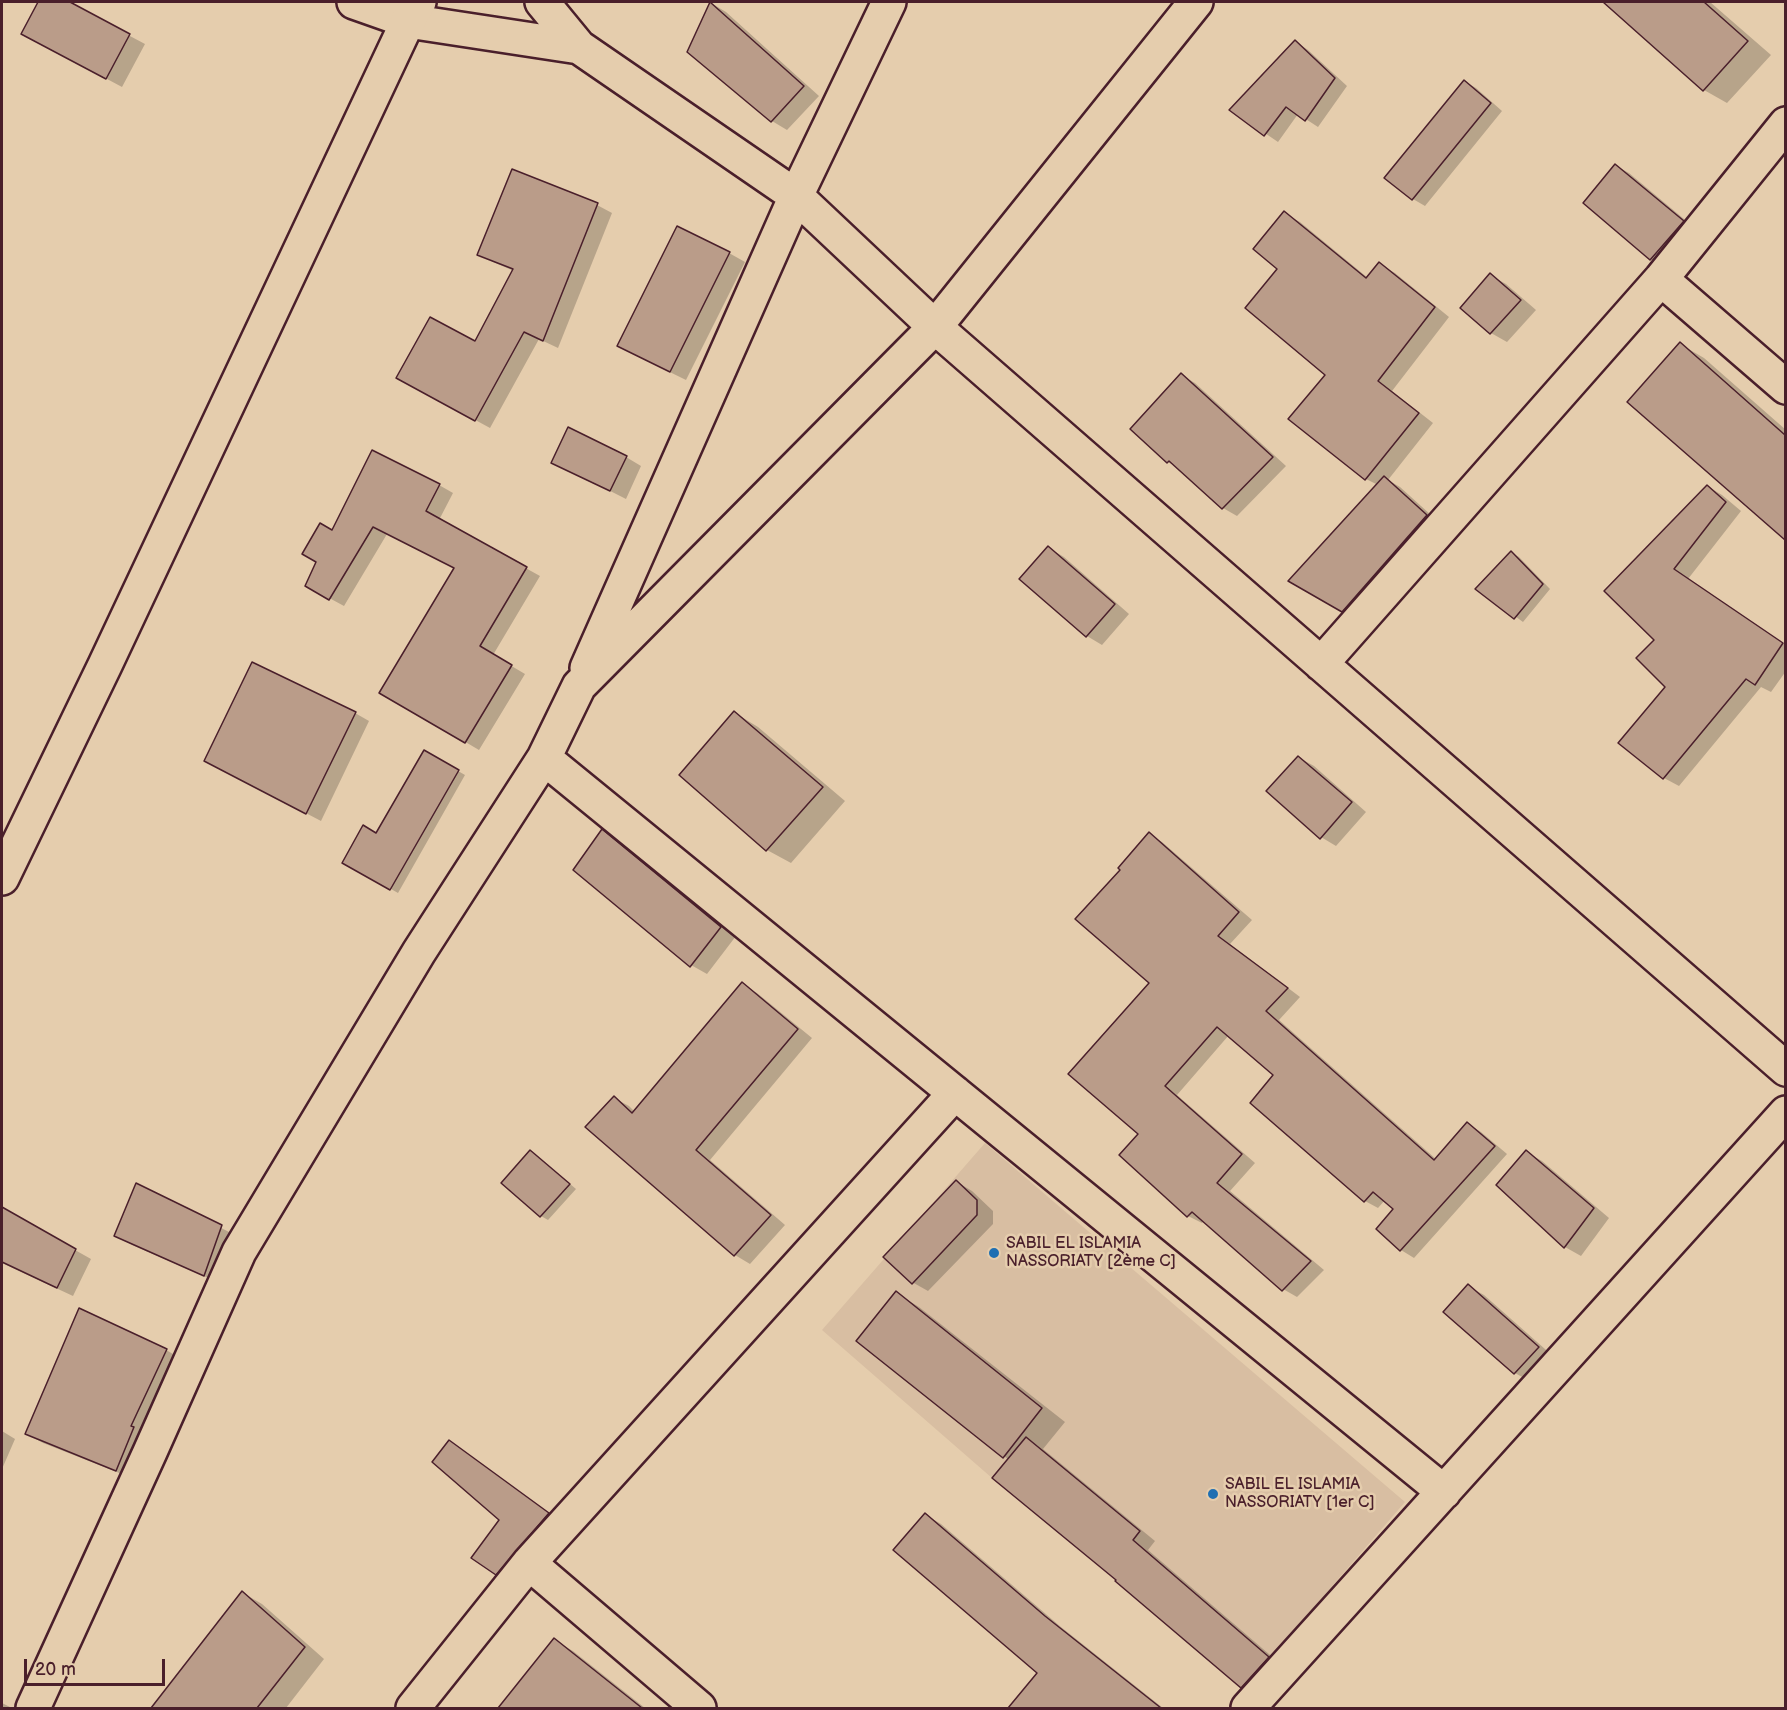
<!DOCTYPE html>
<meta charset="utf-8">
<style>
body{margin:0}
#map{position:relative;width:1787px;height:1710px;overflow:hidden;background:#e5cdad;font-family:"Balsamiq Sans",sans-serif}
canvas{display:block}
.frame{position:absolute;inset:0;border:3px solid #4a1f2b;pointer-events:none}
.scale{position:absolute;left:24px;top:1659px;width:141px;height:27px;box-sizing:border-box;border:3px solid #4a1f2b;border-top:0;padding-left:8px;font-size:18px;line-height:21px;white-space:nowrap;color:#4a1f2b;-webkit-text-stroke:4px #e5cdad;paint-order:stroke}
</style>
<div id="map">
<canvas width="1787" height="1710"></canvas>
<div class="frame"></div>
<div class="scale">20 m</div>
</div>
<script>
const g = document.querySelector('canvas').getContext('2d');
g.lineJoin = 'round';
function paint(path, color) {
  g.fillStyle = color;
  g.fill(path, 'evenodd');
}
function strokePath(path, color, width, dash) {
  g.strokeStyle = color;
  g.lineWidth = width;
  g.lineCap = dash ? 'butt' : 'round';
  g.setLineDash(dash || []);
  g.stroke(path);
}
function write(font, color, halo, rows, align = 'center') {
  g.font = font + ' "Balsamiq Sans",sans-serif';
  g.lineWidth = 5;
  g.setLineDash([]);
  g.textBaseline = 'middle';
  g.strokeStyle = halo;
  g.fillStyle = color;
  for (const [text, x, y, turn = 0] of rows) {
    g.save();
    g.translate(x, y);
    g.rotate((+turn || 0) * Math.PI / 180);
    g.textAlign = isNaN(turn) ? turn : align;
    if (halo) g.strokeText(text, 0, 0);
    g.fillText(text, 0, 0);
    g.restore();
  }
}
paint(new Path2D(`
 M985,1143L1405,1502L1242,1690L1106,1572L992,1478L822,1330Z`), '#d8bea2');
paint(new Path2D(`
 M40,2H66L145,44L122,87L23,34Z
 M1605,2H1710L1771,55L1727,103L1704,90Z
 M711,3L726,12L819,96L787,130L772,121Z
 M1296,42L1308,50L1347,86L1318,127L1298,114L1278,142L1231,110Z
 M1464,81L1476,88L1502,111L1425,206L1413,199Z
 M1616,166L1629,173L1696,229L1664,266L1650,259Z
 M597,205L612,213L558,348L539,339L490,428L413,386L476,343L514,271L493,262L479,254Z
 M1284,213L1300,222L1368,278L1379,264L1395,273L1449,317L1392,391L1433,423L1388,480L1400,487L1442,525L1358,620L1290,580L1378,485L1366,479L1290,419L1328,375L1280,269Z
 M729,253L745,262L686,380L635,355Z
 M1490,275L1506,284L1536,310L1507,342L1491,333Z
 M1680,344L1704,358L1786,430V532L1764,520Z
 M1181,375L1195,383L1286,466L1237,516L1223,508L1180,468L1168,462Z
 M626,457L641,466L626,499L553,462Z
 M439,485L453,493L439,520L540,576L493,655L525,674L479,750L381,692L456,568L387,534L344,606L307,586L333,532Z
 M1707,486L1722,495L1741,511L1688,579L1786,645V671L1771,692L1761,687L1679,786L1664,778L1667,686L1656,640L1606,591Z
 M1049,548L1064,557L1129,614L1102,645L1087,636Z
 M1512,553L1519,557L1550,589L1523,622L1478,589Z
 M355,713L369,721L321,821L220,768Z
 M735,713L758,727L845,801L791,863L767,850L681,775Z
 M425,752L465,775L398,893L344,862L377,835Z
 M1298,757L1314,766L1366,812L1336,846L1321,837Z
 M602,831L618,840L736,936L707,974L691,965L575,870Z
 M1149,834L1162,842L1252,920L1230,944L1300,997L1279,1020L1437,1160L1468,1124L1481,1132L1507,1154L1414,1258L1401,1250L1378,1229L1395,1209L1385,1200L1378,1208L1365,1201L1275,1075L1229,1035L1177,1095L1255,1163L1230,1191L1324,1270L1297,1297L1283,1289L1204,1220L1202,1223L1188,1216L1141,1134L1151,983L1122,870Z
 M742,984L757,993L812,1038L710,1160L785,1225L750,1264L735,1255L587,1127L614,1098L629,1106L635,1112Z
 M531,1152L538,1157L576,1189L548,1220L541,1216Z
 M1526,1152L1542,1161L1609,1218L1581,1256L1565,1247L1498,1185Z
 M957,1182L972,1191L993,1211V1224L928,1291L912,1282Z
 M136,1185L237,1236L220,1283L132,1245L116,1236Z
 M2,1209L91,1259L73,1296L2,1263Z
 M1468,1286L1484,1295L1554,1357L1531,1382L1515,1373L1445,1311Z
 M896,1293L919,1307L1065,1422L1043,1449L1155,1541L1148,1550L1284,1667L1257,1696L1241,1687L1117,1581L1009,1460L1004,1456Z
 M166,1350L182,1359L132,1478L43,1443L27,1434Z
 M2,1431L15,1439L2,1469Z
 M459,1449L554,1518L507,1580L496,1574L501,1520Z
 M926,1515L941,1524L1061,1627L1163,1708H1009L1039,1673Z
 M243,1593L262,1604L324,1659L286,1708H153Z
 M554,1640L573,1651L645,1708H500Z
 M2,1703L12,1708H2Z`), '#0003');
const building = new Path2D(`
 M38,2H70L130,34L106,79L21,34Z
 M710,2L804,86L771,122L687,52Z
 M1603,2H1704L1748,41L1703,91Z
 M1295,40L1335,78L1305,121L1286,107L1264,136L1229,110Z
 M1464,80L1491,103L1412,200L1384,178Z
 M1615,164L1684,221L1650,260L1583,203Z
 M512,169L598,203L543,341L524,332L475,421L396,378L430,317L475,341L513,269L477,255Z
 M1284,211L1366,278L1379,262L1435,307L1378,381L1419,413L1365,480L1288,419L1325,375L1245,308L1277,269L1253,249Z
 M677,226L730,252L670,372L617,346Z
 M1490,273L1521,300L1490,334L1460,308Z
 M1680,342L1785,435V540L1627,402Z
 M1181,373L1273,457L1222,509L1169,461L1167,463L1130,429Z
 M568,427L627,456L610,491L551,463Z
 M372,450L440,484L426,511L527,567L480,646L512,665L465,743L379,693L454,568L373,527L329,600L305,586L316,562L302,554L320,523L332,530Z
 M1384,476L1427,515L1342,612L1288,581Z
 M1707,485L1726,502L1674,569L1783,643L1755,685L1746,679L1663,779L1618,743L1665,687L1636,658L1654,640L1604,591Z
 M1048,546L1115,604L1086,637L1019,579Z
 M1511,551L1543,584L1514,619L1475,589Z
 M252,662L356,712L306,814L204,761Z
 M734,711L823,787L766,851L679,775Z
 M424,750L459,770L390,890L342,863L363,825L376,833Z
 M1298,756L1352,802L1320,839L1266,791Z
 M602,829L721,927L690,967L573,870Z
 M1149,832L1239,912L1218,936L1288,988L1266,1011L1434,1160L1467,1122L1495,1146L1400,1251L1376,1229L1393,1209L1373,1192L1364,1202L1250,1103L1273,1075L1217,1027L1165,1086L1242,1154L1217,1183L1311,1261L1282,1291L1192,1212L1187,1217L1119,1155L1138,1134L1068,1074L1149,983L1075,919L1120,870L1118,868Z
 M742,982L798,1029L696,1150L771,1215L734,1256L585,1127L614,1096L632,1113Z
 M530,1150L570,1184L540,1217L501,1183Z
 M1526,1150L1594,1208L1564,1248L1496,1185Z
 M956,1180L977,1200V1215L912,1284L883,1257Z
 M136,1183L222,1225L204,1276L114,1236Z
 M2,1207L76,1249L57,1288L2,1262Z
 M1468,1284L1539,1347L1514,1374L1443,1312Z
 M896,1291L1042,1408L1003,1458L856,1341Z
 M79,1308L167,1349L131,1426L134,1427L116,1471L25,1434Z
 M1026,1437L1140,1531L1133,1540L1269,1657L1241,1688L1115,1581L1116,1580L992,1478Z
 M449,1440L549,1513L496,1575L471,1558L499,1520L432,1462Z
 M925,1513L1045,1616L1161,1708H1008L1037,1673L893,1550Z
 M242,1591L305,1647L257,1708H151Z
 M554,1638L642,1708H498Z`);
paint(building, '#ba9c89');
strokePath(building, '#4a1f2b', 1.5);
const minor = new Path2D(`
 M354,2L408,21L579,47
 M542,2L579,47L796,196L935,327L1786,1069
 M1661,279L1786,387
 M1321,664L1661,279L1786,124
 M587,668L796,196L889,2
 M544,758L1444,1492
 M529,1563L699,1708
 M33,1708L150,1452L239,1252L419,952L544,758L579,686L935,327L1196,2
 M413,1708L529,1563L955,1093
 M1248,1708L1786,1113`);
const tertiary = new Path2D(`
 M2,878L105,665L408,21L419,2`);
strokePath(minor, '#4a1f2b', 38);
strokePath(tertiary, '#4a1f2b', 38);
strokePath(minor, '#e5cdad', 33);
strokePath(tertiary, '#e5cdad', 33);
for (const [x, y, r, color] of [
 [994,1253,6,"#1f6fb2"],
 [1213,1494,6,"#1f6fb2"]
]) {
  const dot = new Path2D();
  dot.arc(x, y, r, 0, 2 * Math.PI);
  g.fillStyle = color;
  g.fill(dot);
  strokePath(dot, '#e5cdad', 2);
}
write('16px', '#4a1f2b', '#e5cdad', [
 ["SABIL EL ISLAMIA",1006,1244],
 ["NASSORIATY [2ème C]",1006,1262],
 ["SABIL EL ISLAMIA",1225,1485],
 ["NASSORIATY [1er C]",1225,1503]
], 'left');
</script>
